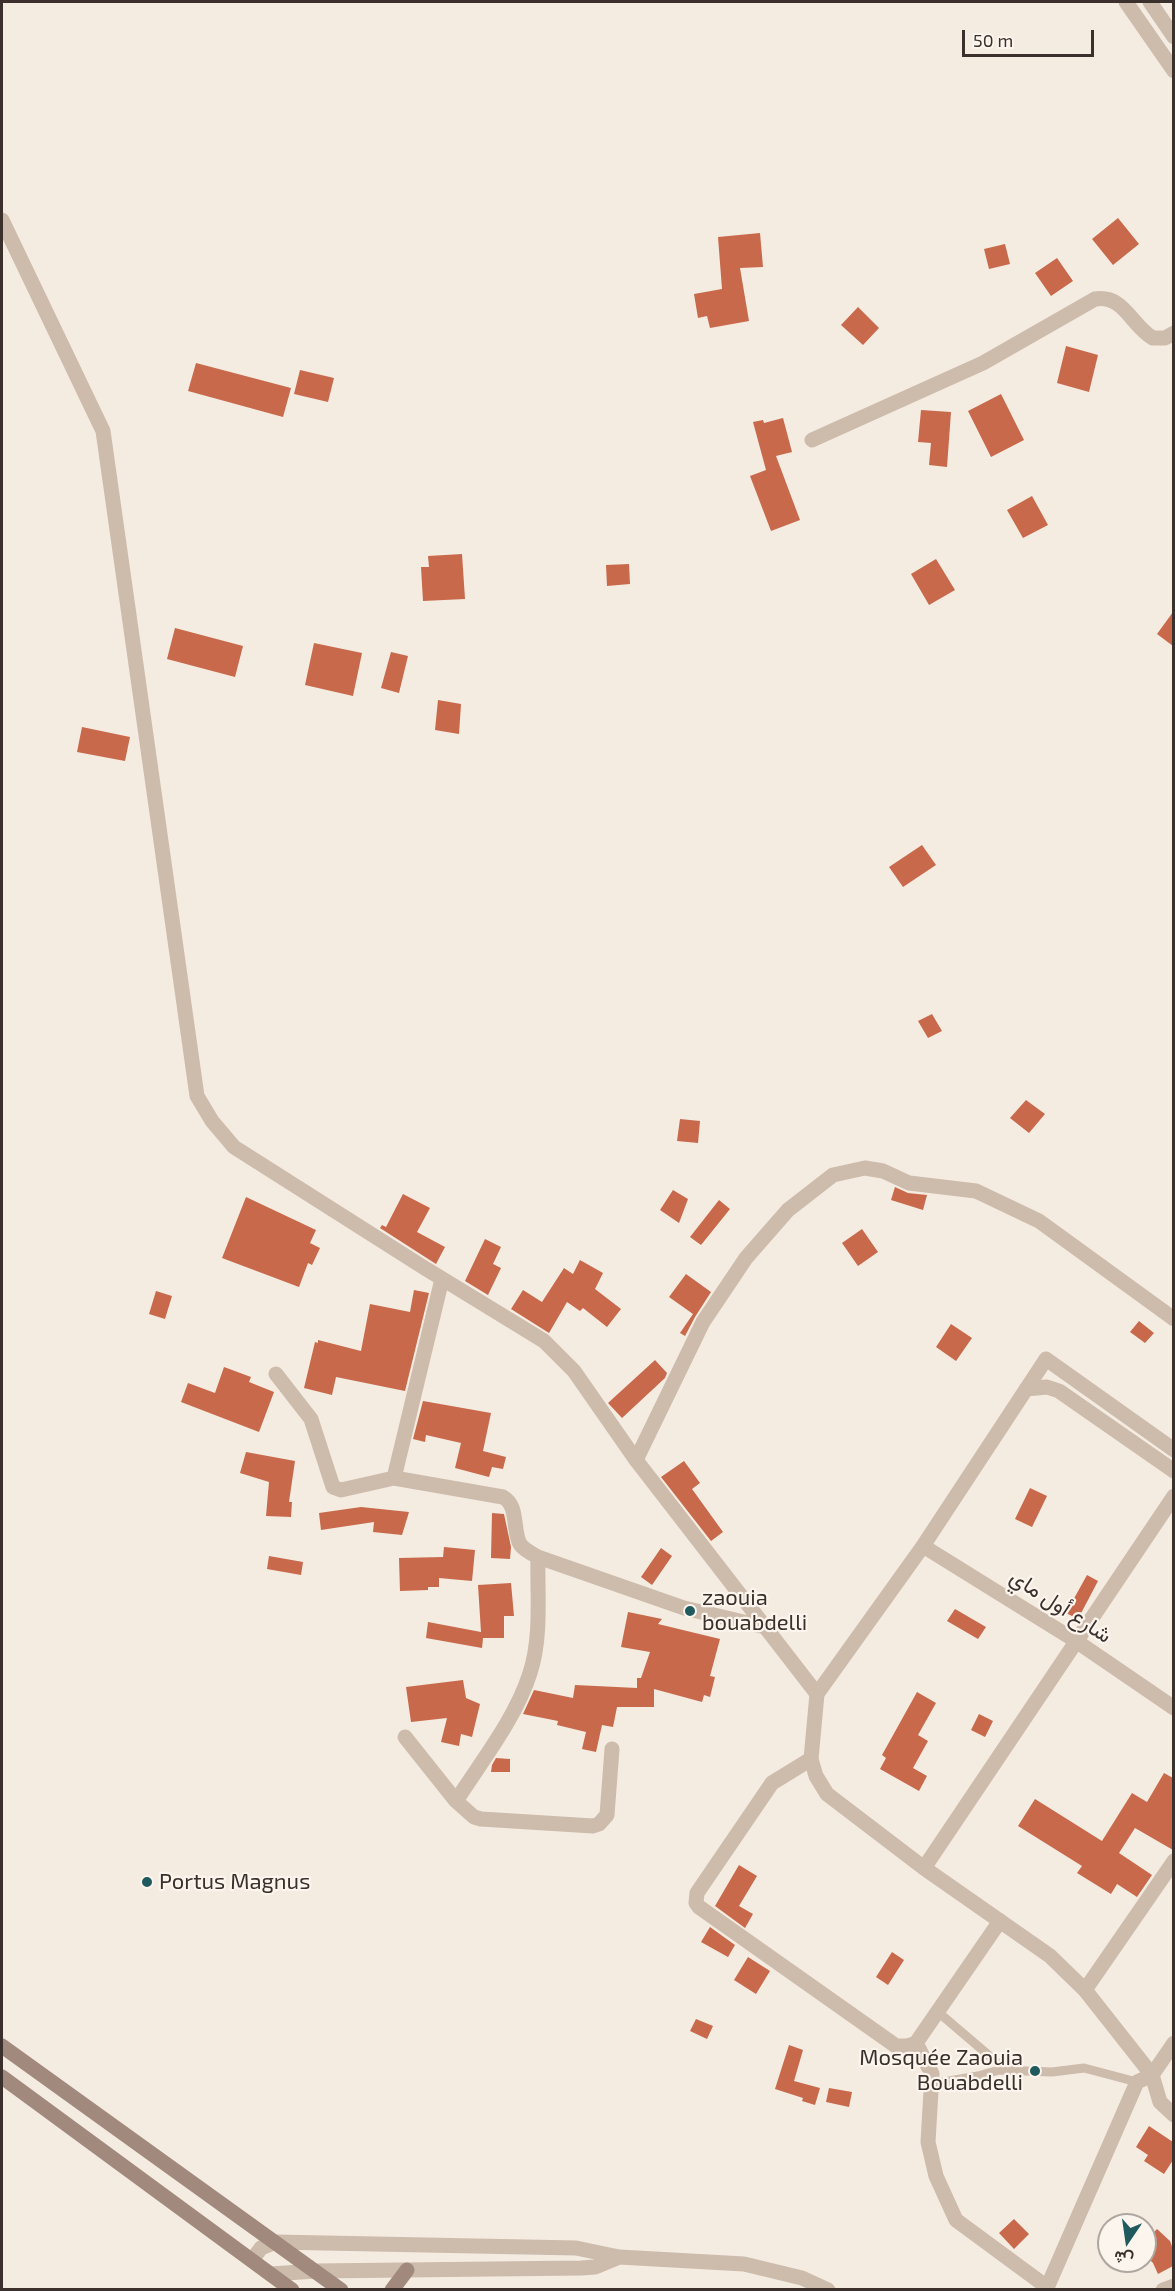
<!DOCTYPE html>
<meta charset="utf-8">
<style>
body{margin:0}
#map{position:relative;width:1175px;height:2291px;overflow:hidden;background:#f4ebe1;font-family:"Exo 2",Vazirmatn,sans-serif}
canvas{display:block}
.frame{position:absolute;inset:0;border:3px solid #3b302b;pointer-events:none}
.north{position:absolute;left:1097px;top:2213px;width:60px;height:60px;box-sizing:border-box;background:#fbf5ee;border:2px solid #aea6a0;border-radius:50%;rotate:193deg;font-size:16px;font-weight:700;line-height:24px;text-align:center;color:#3b302b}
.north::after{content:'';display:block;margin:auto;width:21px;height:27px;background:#1f5a5e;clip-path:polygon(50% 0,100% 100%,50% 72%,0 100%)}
.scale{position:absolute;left:962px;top:30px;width:132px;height:27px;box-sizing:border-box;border:3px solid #3b302b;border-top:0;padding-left:8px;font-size:18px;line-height:21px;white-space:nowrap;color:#3b302b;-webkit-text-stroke:4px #fbf5ee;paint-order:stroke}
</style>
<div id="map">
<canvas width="1175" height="2291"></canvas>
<div class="frame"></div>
<div class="north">ش</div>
<div class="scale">50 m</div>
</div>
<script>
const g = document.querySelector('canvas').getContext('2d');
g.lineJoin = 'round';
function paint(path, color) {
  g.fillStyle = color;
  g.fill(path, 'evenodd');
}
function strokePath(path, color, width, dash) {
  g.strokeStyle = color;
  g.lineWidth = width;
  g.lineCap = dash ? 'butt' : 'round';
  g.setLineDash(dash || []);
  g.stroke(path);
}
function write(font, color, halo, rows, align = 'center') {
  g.font = font + ' "Exo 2",Vazirmatn,sans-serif';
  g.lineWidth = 4.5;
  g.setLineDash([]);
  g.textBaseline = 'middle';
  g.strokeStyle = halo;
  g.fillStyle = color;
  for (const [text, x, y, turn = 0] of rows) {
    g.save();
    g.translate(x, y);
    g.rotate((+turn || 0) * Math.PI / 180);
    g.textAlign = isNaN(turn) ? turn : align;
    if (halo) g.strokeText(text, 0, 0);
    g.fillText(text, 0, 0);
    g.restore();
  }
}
paint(new Path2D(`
 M1118,218L1139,244L1113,265L1092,239Z
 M760,233L763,267L740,268L749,321L710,328L707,316L698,318L694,294L722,289L718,237Z
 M1005,244L1010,264L989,269L984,249Z
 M1057,258L1073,281L1051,296L1035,273Z
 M858,307L879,328L863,345L841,325Z
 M1066,346L1098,355L1089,392L1057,383Z
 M196,363L291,388L283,417L188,391Z
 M300,370L334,378L328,402L294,394Z
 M1001,394L1024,440L991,457L968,411Z
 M921,410L951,412L947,467L929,465L931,443L918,442Z
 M783,418L792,452L776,456L800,520L771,531L750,476L766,470L753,422L763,420L764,423Z
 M1032,496L1048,525L1023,538L1007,510Z
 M462,554L465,599L423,601L421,567H429L428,556Z
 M936,559L955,590L929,605L911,574Z
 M629,564L630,584L607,586L606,565Z
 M1173,612V646L1157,634Z
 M175,628L243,646L235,677L167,659Z
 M314,643L362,653L353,696L305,685Z
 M391,652L408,656L399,693L381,688Z
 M438,700L461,704L459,734L435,730Z
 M82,727L130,737L125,761L77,752Z
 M922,845L936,865L903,887L889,867Z
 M932,1014L942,1031L928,1038L918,1021Z
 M1026,1100L1045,1114L1029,1133L1010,1118Z
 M680,1119L700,1121L698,1143L677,1141Z
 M895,1187L908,1193L927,1195L923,1210L891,1200Z
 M673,1190L688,1199L679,1223L660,1210Z
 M403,1194L430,1208L417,1232L445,1247L436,1264L380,1228L382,1225L386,1227Z
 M246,1197L316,1230L310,1243L320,1248L312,1265L308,1263L299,1287L222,1258Z
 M719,1200L730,1209L701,1245L690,1237Z
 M862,1229L878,1252L858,1266L842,1243Z
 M485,1239L501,1247L493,1264L501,1268L488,1295L465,1281Z
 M580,1260L603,1273L595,1289L621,1309L607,1327L583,1308L580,1311L567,1302L549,1333L511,1309L523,1290L542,1302L564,1268L573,1274Z
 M686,1274L711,1292L695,1317L685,1336L680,1333L693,1314L669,1297Z
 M414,1290L429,1293L405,1391L336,1377L332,1395L304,1388L315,1342L318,1343V1340L361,1351L370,1304L410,1312Z
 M156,1291L172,1296L165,1319L149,1314Z
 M1139,1321L1154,1333L1145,1343L1130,1332Z
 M951,1324L972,1338L956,1361L936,1347Z
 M655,1360L667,1373L665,1378L622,1418L608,1403Z
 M224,1367L251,1377L249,1382L274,1392L259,1432L181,1402L188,1383L215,1393Z
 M423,1401L491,1413L483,1451L506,1457L503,1469L492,1467L489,1477L455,1468L461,1443L426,1435L425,1442L413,1439Z
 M246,1452L295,1461L289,1502H292L291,1517L266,1516L269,1482L240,1473Z
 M684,1461L700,1483L692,1489L723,1532L711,1541L661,1477Z
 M1030,1488L1047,1496L1032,1527L1015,1519Z
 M361,1507L409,1512L402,1535L373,1532L374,1522L321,1530L319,1513Z
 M492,1513L504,1514L511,1547L510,1559L491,1558Z
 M444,1547L475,1550L472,1581L439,1578V1587H428V1590L400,1591L399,1558L443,1557Z
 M661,1548L672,1556L652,1585L641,1577Z
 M269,1556L303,1562L301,1575L267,1569Z
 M1087,1575L1098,1581L1078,1619L1066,1613Z
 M511,1583L514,1616H504V1638H483L482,1648L426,1638L428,1622L481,1632L478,1585Z
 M955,1609L986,1627L978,1639L947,1621Z
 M628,1612L662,1619L658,1624L720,1639L710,1676L715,1677L710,1697L704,1695L702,1702L654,1689V1707H617L613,1727L602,1725L596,1752L582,1749L586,1732L557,1725L558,1721L523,1714L534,1690L573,1698L575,1685L637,1688V1678H641L650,1652L621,1647Z
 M463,1680L466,1698L480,1704L472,1737L461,1734L459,1746L441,1742L447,1718L411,1722L406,1687Z
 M917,1692L936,1703L918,1735L928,1741L913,1768L927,1776L919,1791L880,1769L886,1758L882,1755Z
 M979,1714L993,1721L985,1737L971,1730Z
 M496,1758L510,1759V1772H491L492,1765Z
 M1164,1773L1173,1778V1850L1135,1828L1119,1853L1152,1875L1137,1897L1117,1884L1111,1894L1077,1873L1082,1866L1018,1826L1035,1799L1102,1841L1132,1793L1147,1802Z
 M739,1865L757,1876L739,1906L753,1914L745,1928L715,1906Z
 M710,1927L735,1945L728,1957L701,1942Z
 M892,1952L904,1960L888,1985L876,1977Z
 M748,1957L770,1971L756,1994L734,1980Z
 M696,2019L713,2026L707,2039L690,2031Z
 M789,2045L803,2050L794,2081L820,2088L815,2105L802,2101L803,2098L775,2089Z
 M829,2088L852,2092L849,2107L826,2102Z
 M1149,2126L1173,2142V2160L1164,2174L1144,2161L1148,2155L1136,2147Z
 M1014,2219L1029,2234L1014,2249L999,2233Z
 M1157,2229L1170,2241L1173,2249V2266L1158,2274L1153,2263L1145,2255V2241Z`), '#c8694b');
strokePath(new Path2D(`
 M938,2012L1006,2070
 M932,2084L978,2076L999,2070L1052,2072L1084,2068L1137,2082`), '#cdbbac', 9);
strokePath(new Path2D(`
 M812,440L983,363L1095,299C1124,294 1132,327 1153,338H1165L1174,333
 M442,1279L394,1478L503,1497C518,1505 513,1528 519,1542C522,1549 531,1553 538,1557L684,1608L765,1627
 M276,1374L311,1419L333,1487L341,1490L394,1478
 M1026,1389L1047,1387L1059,1391L1174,1471
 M636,1460L703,1322L746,1258L788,1210L833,1175L865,1168L883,1171L909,1183L976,1191L1039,1221L1174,1319
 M923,1546L1076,1641L1174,1708
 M817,1694L923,1546L1046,1359L1174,1450
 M405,1737L456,1801C481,1762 516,1718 530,1673C542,1636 537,1595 538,1557
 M811,1759L772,1783L697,1893L696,1903L699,1907L896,2046H907L916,2043L1000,1921
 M456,1801L474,1817L481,1819L593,1826L599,1824L607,1815L612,1749
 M1085,1990L1174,1861
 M916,2043L932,2074L928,2142L936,2176L956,2220L1047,2287
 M252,2260L261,2248L275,2242L576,2248L619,2257L744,2264L802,2278L828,2290
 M271,2274L316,2271L581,2268L595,2267L619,2257
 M1046,2290L1137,2082L1152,2075L1174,2043
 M1163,2290L1174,2286`), '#cdbbac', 15);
strokePath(new Path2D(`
 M1126,2L1174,71
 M1150,2L1174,37
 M2,220L103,431L197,1096L212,1121L234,1147L423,1267L544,1341L574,1371L636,1460L817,1694L811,1759L816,1776L827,1794L924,1868L1050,1956L1085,1990L1152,2075L1160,2102L1174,2115
 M924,1868L1174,1496`), '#cdbbac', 15);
strokePath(new Path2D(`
 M2,2046L341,2290
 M2,2077L292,2290
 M392,2290L407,2270`), '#a18a7d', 15);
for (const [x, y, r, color] of [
 [690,1611,6,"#1f5a5e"],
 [147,1882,6,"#1f5a5e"],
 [1035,2071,6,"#1f5a5e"]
]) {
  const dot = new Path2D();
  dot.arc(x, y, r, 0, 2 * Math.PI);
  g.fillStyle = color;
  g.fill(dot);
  strokePath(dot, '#fbf5ee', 2);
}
write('22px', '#3b302b', '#fbf5ee', [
 ["zaouia",702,1598],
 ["bouabdelli",702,1623],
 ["Portus Magnus",159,1882],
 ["Mosquée Zaouia",1023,2058,"right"],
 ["Bouabdelli",1023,2083,"right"]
], 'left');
write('22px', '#3b302b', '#fbf5ee', [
 ["شارع أول ماي",1061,1606,33]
]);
</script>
